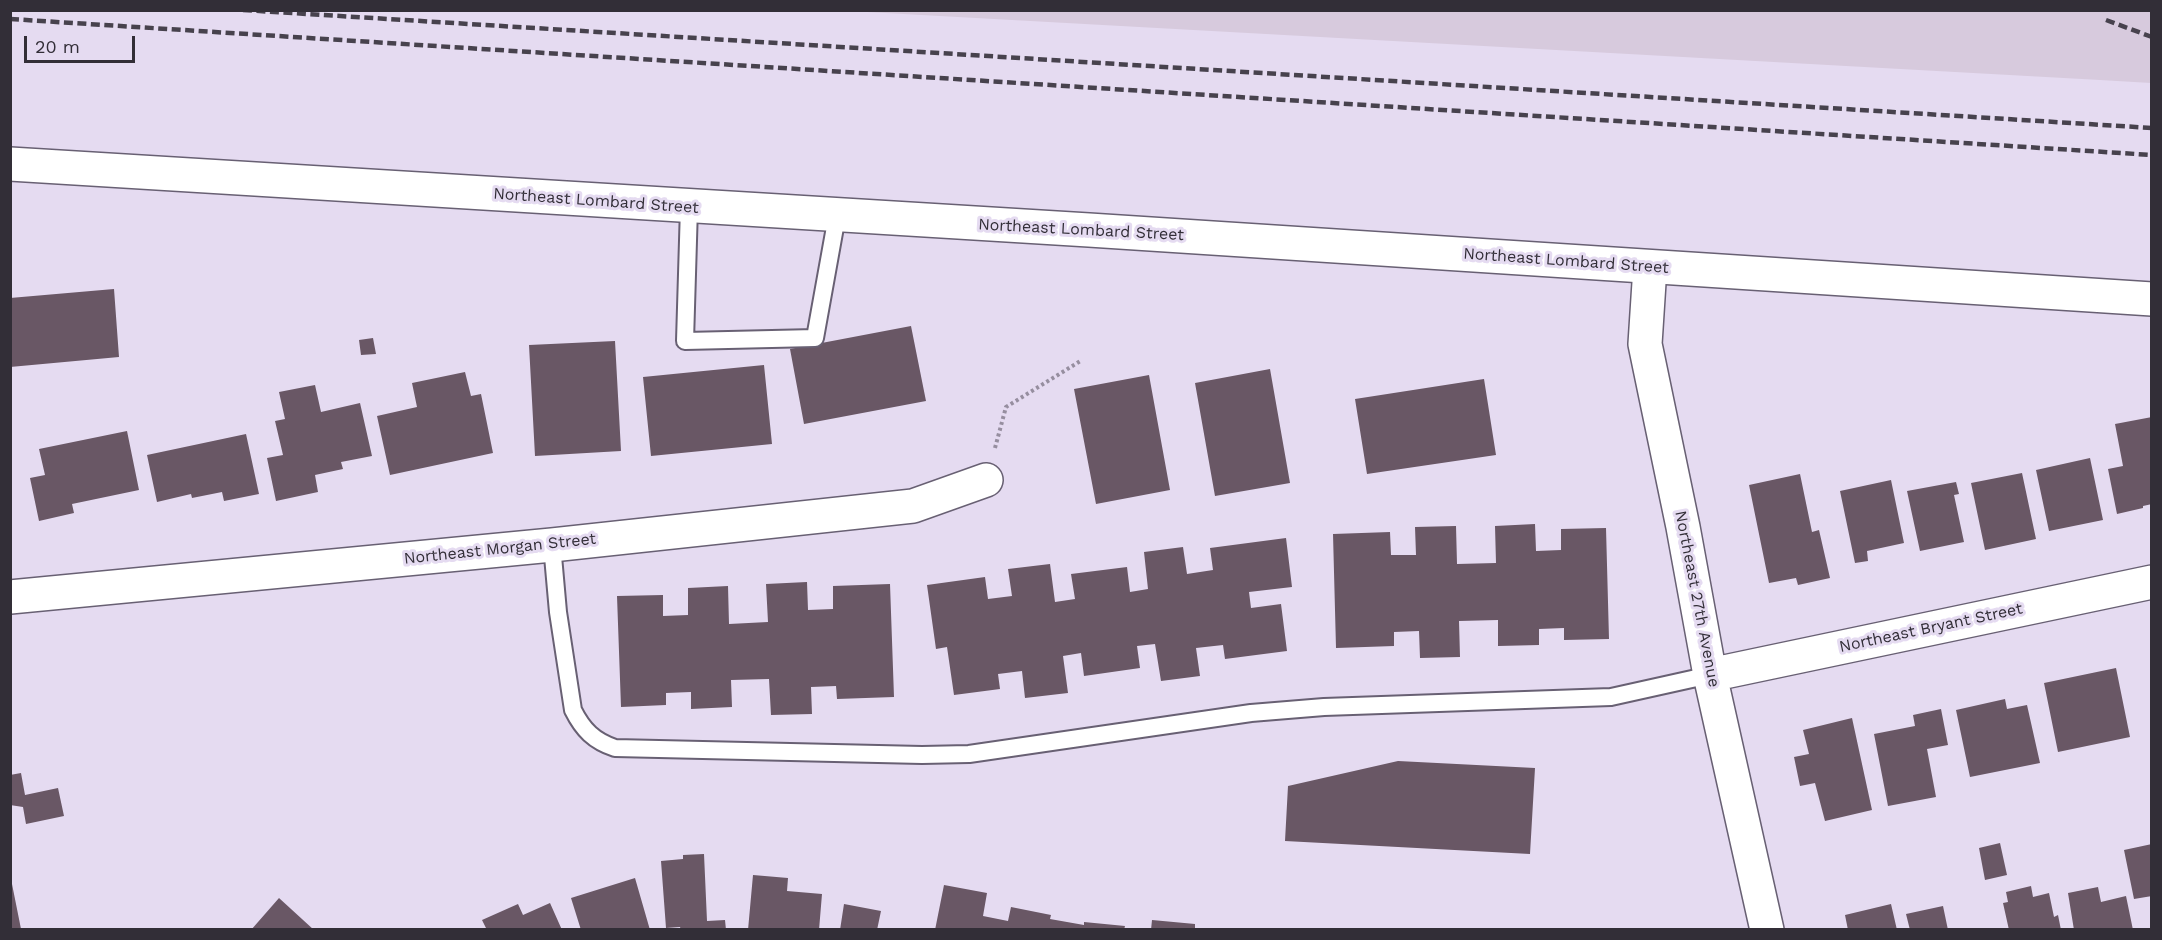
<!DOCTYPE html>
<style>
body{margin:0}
#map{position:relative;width:2162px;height:940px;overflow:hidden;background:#e5dbf1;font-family:"Work Sans",sans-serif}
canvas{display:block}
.frame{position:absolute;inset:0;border:12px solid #322e37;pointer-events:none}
.scale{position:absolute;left:24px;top:36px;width:111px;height:27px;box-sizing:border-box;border:3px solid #322e37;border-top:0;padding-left:8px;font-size:18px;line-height:21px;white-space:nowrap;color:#322e37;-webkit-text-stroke:4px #e5dbf1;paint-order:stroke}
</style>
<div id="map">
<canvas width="2162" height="940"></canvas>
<div class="frame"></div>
<div class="scale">20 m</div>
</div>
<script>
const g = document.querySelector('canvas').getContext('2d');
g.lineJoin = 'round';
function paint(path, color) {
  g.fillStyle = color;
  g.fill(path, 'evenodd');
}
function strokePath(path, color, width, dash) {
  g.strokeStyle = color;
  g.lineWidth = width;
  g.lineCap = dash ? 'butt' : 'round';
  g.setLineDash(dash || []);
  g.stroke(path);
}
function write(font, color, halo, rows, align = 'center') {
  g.font = font + ' "Work Sans",sans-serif';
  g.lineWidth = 6;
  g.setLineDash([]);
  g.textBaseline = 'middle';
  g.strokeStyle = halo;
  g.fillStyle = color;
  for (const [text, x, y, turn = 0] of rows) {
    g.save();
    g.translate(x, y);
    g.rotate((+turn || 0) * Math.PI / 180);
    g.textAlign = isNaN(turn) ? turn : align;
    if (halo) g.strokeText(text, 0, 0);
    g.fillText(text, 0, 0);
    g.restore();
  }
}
paint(new Path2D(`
 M849,11H2151V83L2100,80Z`), '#d7cadd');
paint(new Path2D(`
 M114,289L119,357L10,367V298Z
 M911,326L926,401L804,424L790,349Z
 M373,338L376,354L361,355L359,340Z
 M615,341L621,451L535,456L529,345Z
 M764,365L772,444L651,456L643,377Z
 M1270,369L1290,483L1215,496L1195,383Z
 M465,372L471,396L481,394L493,453L390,475L377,416L417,407L412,383Z
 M1149,375L1170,490L1096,504L1074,389Z
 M1484,379L1496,455L1367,474L1355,399Z
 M315,385L321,412L360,403L372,456L341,462L343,469L315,475L318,492L276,501L267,458L283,455L275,421L285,419L279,392Z
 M2152,417V504L2143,506V508L2117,514L2108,469L2123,466L2115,424Z
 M127,431L139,490L72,504L74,513L39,521L30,478L45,475L39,449Z
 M246,434L259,494L224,501L222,492L192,498L191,494L157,502L147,455Z
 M2090,458L2103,520L2049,531L2036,470Z
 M2022,473L2036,539L1985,550L1971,483Z
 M1800,474L1812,532L1819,530L1830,578L1798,585L1796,578L1769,583L1749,485Z
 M1891,480L1904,543L1867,551L1868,561L1855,563L1840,491Z
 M1956,482L1959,494L1954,495L1964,542L1920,551L1907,491Z
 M1535,524L1536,551L1561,550V529L1606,528L1609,639L1564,640V628L1539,629V645L1498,646V620L1459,621L1460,657L1420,658L1419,631L1394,632V646L1336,648L1333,534L1390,532L1391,555H1416L1415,527L1456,526L1457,564L1496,563L1495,526Z
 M1286,538L1292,587L1249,592L1251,608L1281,604L1287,651L1225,659L1223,645L1196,648L1200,676L1161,681L1155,644L1137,646L1140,668L1084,676L1081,653L1063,656L1068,693L1025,698L1022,671L998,674L1000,689L954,695L947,647L936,649L927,585L985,577L988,599L1012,596L1008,569L1050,564L1055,602L1075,599L1071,574L1127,567L1130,592L1148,589L1144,552L1183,547L1187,574L1213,570L1210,548Z
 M807,582L808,610L833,609V586L890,584L894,697L837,699L836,686L811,687L812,714L771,715L769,679L731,680L732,707L691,709V692L666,693V705L621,707L617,596L663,595V616L688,615V588L728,586L729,624L768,622L766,584Z
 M2116,668L2130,737L2058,752L2044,683Z
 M2005,699L2007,709L2027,705L2040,763L1970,777L1956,710Z
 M1941,709L1948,745L1927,749L1936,797L1888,806L1874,734L1915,726L1913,715Z
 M1852,718L1872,810L1825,821L1815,783L1800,786L1794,757L1809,754L1803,730Z
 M1398,761L1535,768L1530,854L1285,841L1288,786Z
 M21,773L25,795L58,788L64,816L26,824L23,807L10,805V775Z
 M2000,843L2007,875L1985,880L1979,848Z
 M2152,844V896L2134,899L2124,850Z
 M704,854L707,921L725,920L726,930H681L680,927L666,928L661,861L683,859V855Z
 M753,875L788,878L787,891L822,894L819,930H748Z
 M635,878L650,930H581L571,898Z
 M10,884H12L21,929L10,930Z
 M944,885L987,893L983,916L1008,921L1011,907L1051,915L1050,919L1084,925V922L1125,926L1124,930H935Z
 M2031,886L2033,897L2049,893L2054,917L2058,915L2061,930H2009L2003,903L2008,902L2006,892Z
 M2098,887L2101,902L2126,896L2133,930H2074L2068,893Z
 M279,898L314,930H251Z
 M550,903L562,930H487L482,920L518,904L523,915Z
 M844,904L881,911L877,930H840Z
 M1891,904L1897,930H1848L1845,915Z
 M1943,906L1948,930H1910L1906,914Z
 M1152,920L1195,924V930H1151Z`), '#695765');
const service = new Path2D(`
 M689,207L685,341L815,338L837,216
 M552,545L558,612L573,710C583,730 594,741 615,748L922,755L969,754L1251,713L1324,707L1611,697L1710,675`);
const minor = new Path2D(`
 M1650,267L1645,344L1683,527L1710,675L1767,930
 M10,597L552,545L913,506L986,480
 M1710,675L2152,582`);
const primary = new Path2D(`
 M10,164L1089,230L2152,299`);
strokePath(service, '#686073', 20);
strokePath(minor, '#686073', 36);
strokePath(primary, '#686073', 36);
strokePath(new Path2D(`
 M995,448L1006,407L1082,360`), '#968e9f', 4, [3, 3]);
strokePath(service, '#fff', 16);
strokePath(minor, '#fff', 33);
strokePath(primary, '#fff', 33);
strokePath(new Path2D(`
 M243,10L2152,128
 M10,19L2152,155
 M2106,20L2152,37`), '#47424d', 4.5, [9, 4.5]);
write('16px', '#322e37', '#e5dbf1', [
 ["Northeast Lombard Street",596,201,4],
 ["Northeast Lombard Street",1081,230,3],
 ["Northeast Lombard Street",1566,261,4],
 ["Northeast Morgan Street",500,549,-6],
 ["Northeast 27th Avenue",1697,599,79],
 ["Northeast Bryant Street",1931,628,-12]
]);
</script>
